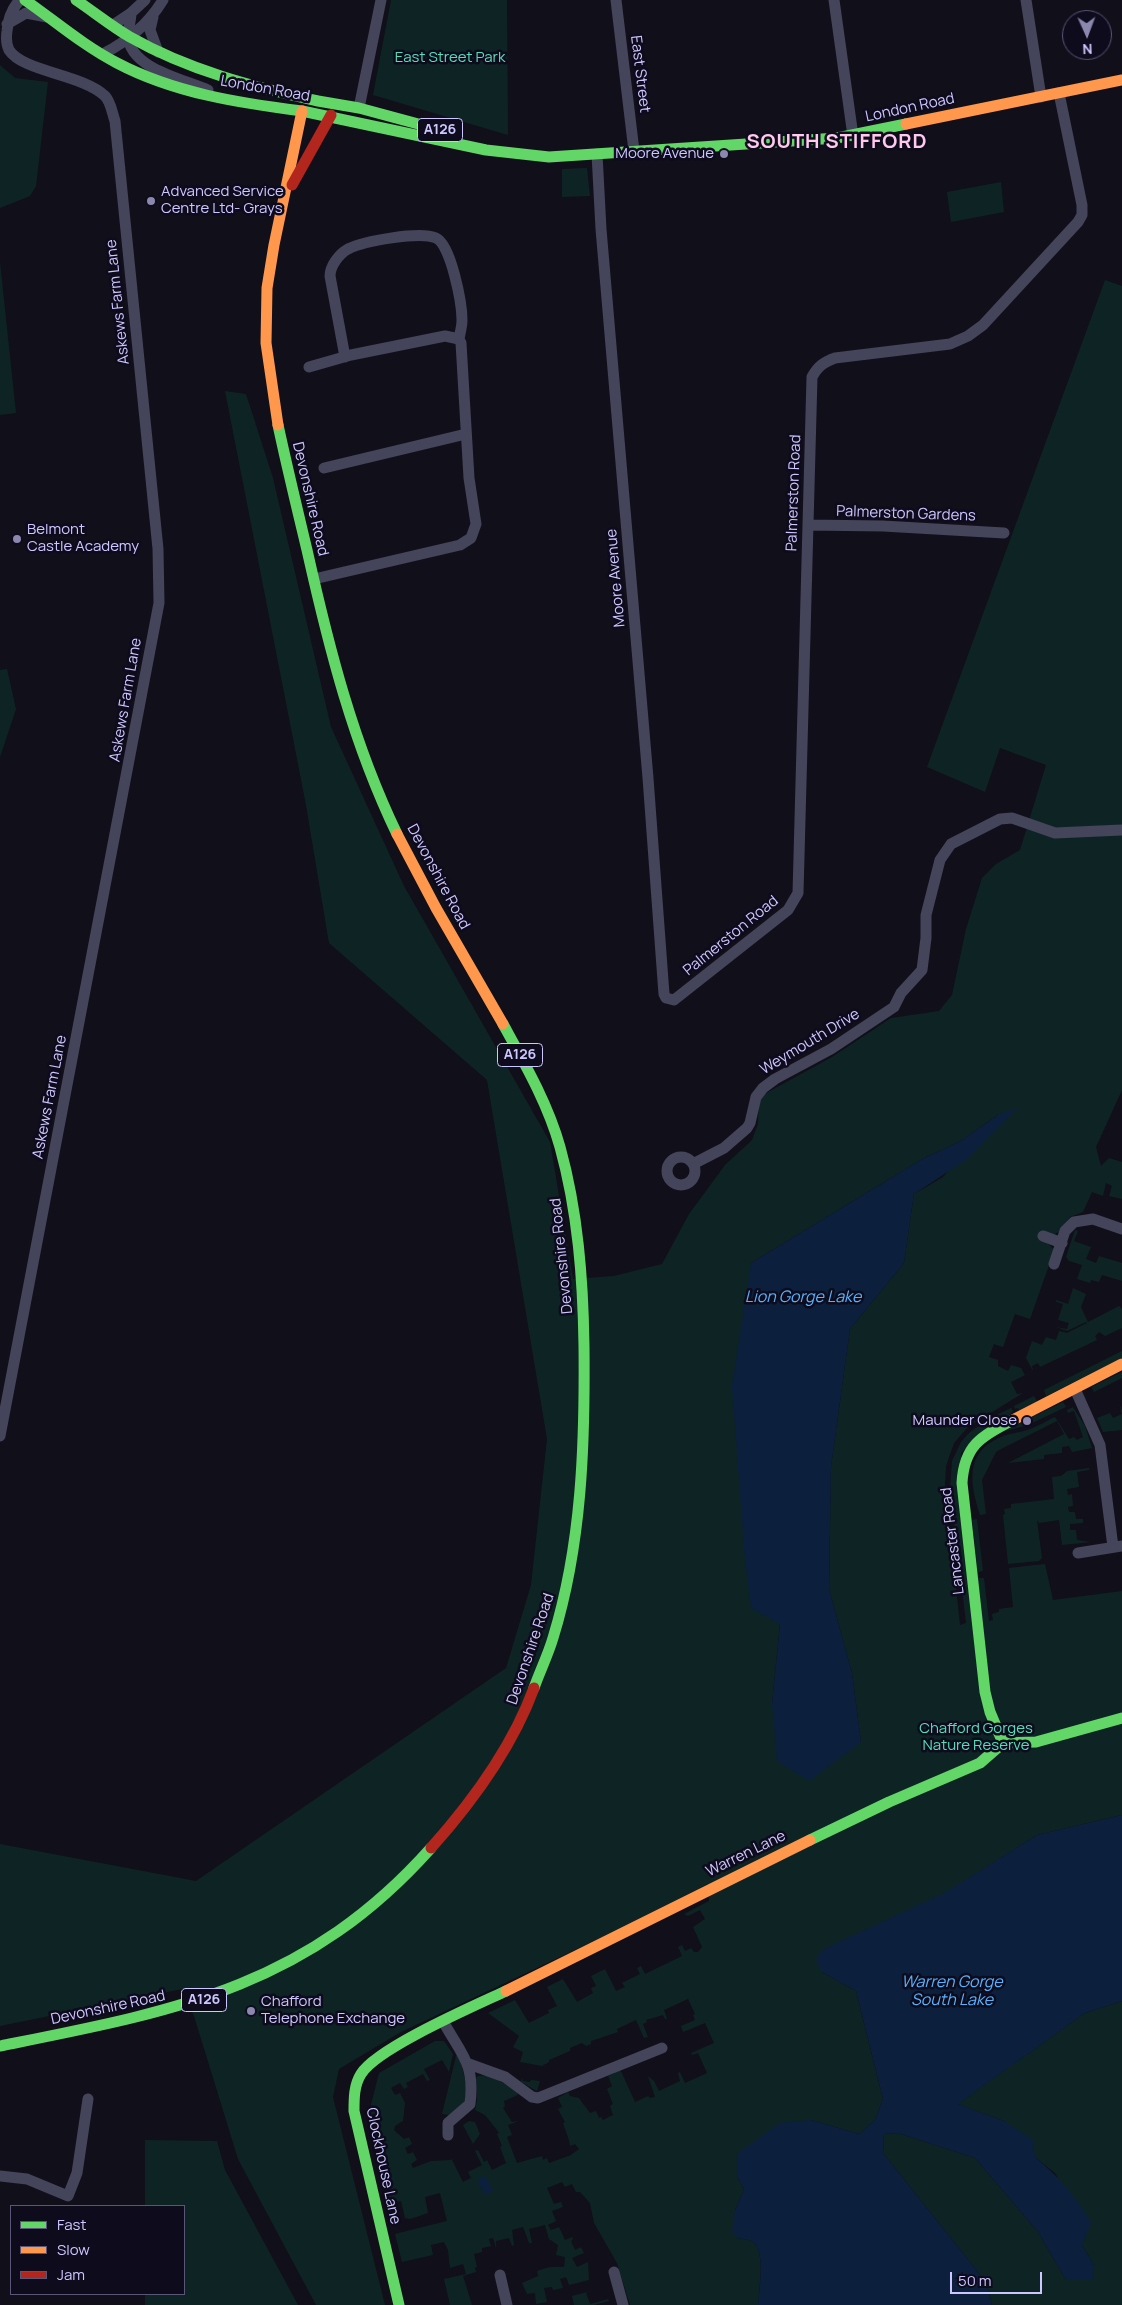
<!DOCTYPE html>
<style>
body{margin:0}
#map{position:relative;width:1122px;height:2305px;overflow:hidden;background:#110f19;font-family:Manrope,sans-serif}
canvas{display:block}
.legend{position:absolute;left:10px;top:2205px;width:175px;height:90px;box-sizing:border-box;background:#0e0b1d;border:1px solid #5a5677;margin:0;padding:6px 9px;list-style:none;font-size:15px;color:#cdc7ff}
.legend li{display:flex;align-items:center;gap:10px;height:25px}
.legend b{width:25px;border:1px solid #5a5677}
.north{position:absolute;left:1062px;top:10px;width:50px;height:50px;box-sizing:border-box;background:#0e0b1d;border:1px solid #5a5677;border-radius:50%;rotate:178deg;font-size:14px;font-weight:700;line-height:20px;text-align:center;color:#cdc7ff}
.north::after{content:'';display:block;margin:auto;width:18px;height:22px;background:#8b87ae;clip-path:polygon(50% 0,100% 100%,50% 72%,0 100%)}
.scale{position:absolute;left:950px;top:2272px;width:92px;height:22px;box-sizing:border-box;border:2px solid #cdc7ff;border-top:0;padding-left:6px;font-size:15px;line-height:18px;white-space:nowrap;color:#cdc7ff;-webkit-text-stroke:4px #0e0b1d;paint-order:stroke}
</style>
<div id="map">
<canvas width="1122" height="2305"></canvas>
<ul class="legend">
<li><b style="height:6px;background:#63d668"></b>Fast</li>
<li><b style="height:6px;background:#ff974d"></b>Slow</li>
<li><b style="height:6px;background:#b3261e"></b>Jam</li>
</ul>
<div class="north">N</div>
<div class="scale">50 m</div>
</div>
<script>
const g = document.querySelector('canvas').getContext('2d');
g.lineJoin = 'round';
function paint(path, color) {
  g.fillStyle = color;
  g.fill(path, 'evenodd');
}
function strokePath(path, color, width, dash) {
  g.strokeStyle = color;
  g.lineWidth = width;
  g.lineCap = dash ? 'butt' : 'round';
  g.setLineDash(dash || []);
  g.stroke(path);
}
function write(font, color, halo, rows, align = 'center') {
  g.font = font + ' Manrope,sans-serif';
  g.lineWidth = 5;
  g.setLineDash([]);
  g.textBaseline = 'middle';
  g.strokeStyle = halo;
  g.fillStyle = color;
  for (const [text, x, y, turn = 0] of rows) {
    g.save();
    g.translate(x, y);
    g.rotate((+turn || 0) * Math.PI / 180);
    g.textAlign = isNaN(turn) ? turn : align;
    if (halo) g.strokeText(text, 0, 0);
    g.fillText(text, 0, 0);
    g.restore();
  }
}
paint(new Path2D(`
 M391,0H507L508,135L373,95Z
 M0,65L15,78L48,82L36,186L30,196L0,208Z
 M587,168L590,196L562,197V169Z
 M1001,182L1004,212L951,222L947,192Z
 M0,262L16,413L0,415Z
 M1105,280L1122,286V1090L1096,1147L1101,1166L1109,1158L1122,1162V1199L1109,1196L1112,1186L1106,1183L1103,1196L1092,1192L1083,1212L1070,1217L1059,1232L1052,1235L1048,1243L1053,1249V1254L1030,1319L1015,1314L1003,1347L994,1344L989,1357L998,1360V1366L1008,1371L1011,1365L1021,1368L1025,1375L1011,1382L1017,1394L1023,1393L968,1427L954,1443L946,1466L945,1484L960,1625L966,1623L950,1488L952,1461L961,1442L969,1433L988,1419L1011,1408L1013,1411L1010,1414L961,1453L979,1578H984L989,1621L993,1620L992,1614L999,1612V1609L1013,1607L1009,1568L1045,1564L1053,1600L1122,1591V1815L1037,1835L822,1972L856,1991L883,2099L875,2120L859,2134L811,2120L737,2177L744,2189L735,2210L737,2238C742,2239 749,2239 753,2242C766,2251 759,2290 758,2305H630L617,2263L594,2223L590,2203L580,2192H576L572,2184L565,2187L562,2182L547,2188L554,2204L561,2202L563,2207L552,2211L556,2221L548,2225L551,2230L559,2227L565,2240L572,2237L573,2239L571,2241L575,2250L581,2247L584,2253L572,2258L577,2267L588,2262L589,2280L569,2285L566,2277L560,2279L563,2288L553,2290L552,2287L544,2288L547,2302L536,2304L535,2293L527,2294L522,2283L538,2276L537,2271C546,2267 554,2266 564,2267L565,2257L556,2255L558,2245L549,2239L545,2225L529,2229L532,2243H529L523,2227L512,2230L514,2245L512,2246L509,2238L496,2241V2248L493,2238L489,2239L491,2246L482,2248V2252L474,2254L477,2267L475,2268L476,2272L463,2276L472,2305H450L444,2279L466,2274L463,2264L450,2268L448,2250L444,2242L431,2245L433,2255L402,2262L395,2234L447,2221L440,2193L425,2197L428,2213L410,2219L405,2218L401,2201L388,2203L369,2112L379,2073L435,2041H444L453,2054L449,2072L442,2060L424,2069L430,2080L427,2081L423,2074L406,2083L408,2087L404,2089L400,2083L391,2088L395,2095L400,2093L405,2103L403,2121L395,2126L394,2130L404,2139L409,2137L412,2144L405,2148L408,2154L413,2152L417,2160L411,2164L413,2168L431,2161L451,2160V2158L463,2182L471,2178L468,2172L482,2165L475,2151L478,2150L484,2162L487,2160L492,2170L506,2163L500,2147L502,2146L497,2134L499,2133L497,2130L485,2115L475,2110L477,2101L476,2078L478,2076L489,2075L516,2090L518,2095L504,2101L505,2106L503,2108L512,2122L519,2121L508,2125L512,2135L507,2137L517,2163L542,2156L543,2160L547,2158L549,2163L571,2155L579,2149L575,2144L570,2146C569,2137 566,2133 563,2123L565,2122L558,2109L562,2107L558,2098L568,2092L570,2096L579,2098L590,2113L596,2111L599,2118L601,2117L603,2120L613,2115L610,2106L613,2104L607,2089L612,2086L608,2076L615,2073L614,2071L620,2069L635,2102L648,2096L650,2098L655,2097L648,2076L654,2081L659,2091L680,2081L678,2073L680,2072L685,2083L707,2073L698,2053L692,2055L691,2053L714,2043L705,2023L683,2032L681,2026L695,2020L693,2015L695,2014L688,1999L664,2010L667,2019H665L663,2015L646,2020L647,2022L643,2024L648,2037L644,2038L636,2020L617,2029L618,2032L591,2041V2044L586,2046L582,2043L570,2048V2051L549,2060V2062L542,2066L520,2062L523,2052L513,2047L519,2036L488,2013L515,2000L529,2023L549,2013L548,2010L557,2006L547,1987L563,1979L577,2002L593,1993L591,1988L596,1986L591,1976L605,1969L616,1991L625,1987L622,1983L640,1974L637,1968L641,1966L645,1974L682,1956L678,1947L682,1945L685,1951L691,1948L694,1952H698L702,1947L693,1927L705,1919L700,1910L688,1916L684,1914L709,1901L708,1884L630,1924L401,2032L339,2069L333,2097L385,2305H316L238,2159L194,2016L182,1989L0,2026V1844L196,1881L506,1668L531,1585L547,1439L487,1080L329,943L306,805L225,391L246,394L273,478L331,727L404,886L550,1142L573,1279L614,1276L662,1264L689,1214L725,1165L752,1140L758,1124L759,1097L832,1057L891,1018L939,1011L952,995L966,929L982,878L996,864L1020,850L1046,765L1000,748L985,792L927,767ZM998,1115L943,1177L914,1194L904,1263L850,1329L831,1467L829,1589L852,1673L861,1742L772,1704L780,1623L751,1263L924,1158L959,1142Z
 M7,669L16,709L0,757V670Z
 M1075,1230L1078,1231L1074,1241L1091,1247L1086,1259L1096,1263L1099,1256L1122,1263V1281L1102,1275L1099,1282L1091,1280L1090,1283L1077,1279L1082,1265L1069,1261L1066,1257Z
 M1073,1288L1086,1294L1081,1307L1088,1322L1119,1306L1122,1309V1328L1105,1336L1099,1332L1095,1336L1097,1340L1040,1367L1038,1363L1032,1366L1033,1371L1026,1358L1032,1341L1042,1345L1046,1337L1056,1340L1059,1331L1067,1333L1087,1323L1086,1322L1067,1331L1056,1327L1067,1329L1069,1323L1058,1320L1063,1304L1056,1302V1300L1068,1304Z
 M1122,1351V1358L1046,1396L1044,1390Z
 M1122,1372V1378L1094,1392L1091,1387Z
 M1034,1396L1037,1401L1019,1410L1018,1408L1015,1409L1014,1406Z
 M1063,1402L1066,1407L1028,1425L1002,1432Z
 M1119,1404L1122,1410V1430L1103,1432L1097,1418L1110,1413L1113,1418L1122,1414Z
 M1073,1407L1085,1426L1092,1448L1072,1452L1069,1446L1062,1447V1453L1044,1455V1459L1008,1463L1064,1434L1057,1421L1001,1449L996,1452L982,1480L986,1514L980,1515C970,1484 964,1452 1001,1437C1009,1433 1019,1433 1027,1430C1037,1427 1046,1421 1055,1417L1069,1439L1074,1437L1077,1440L1083,1437L1074,1411L1068,1413L1067,1410Z
 M1089,1468V1470L1077,1472L1079,1487L1067,1489L1068,1495L1072,1494L1073,1506L1068,1507L1069,1512H1075L1076,1519H1083V1523L1070,1524V1530H1076L1077,1540L1091,1542L1062,1545L1059,1520L1039,1523L1037,1520L1042,1558L1039,1561L1008,1564L1003,1515L1005,1514L1004,1509L1011,1508V1504L1054,1499L1052,1477L1061,1476L1067,1471Z
 M977,1519L983,1571L978,1572L972,1520Z
 M1122,2001V2305H992L986,2282L883,2153L884,2134L898,2133L975,2158L1038,2232L1066,2280L1094,2265L1082,2245L1056,2174L1035,2157L1004,2121L957,2104L1085,2013Z
 M459,2054L467,2088L465,2101L451,2115L442,2114L456,2056Z
 M522,2078L523,2081L530,2082L531,2080L540,2081L537,2091L521,2082Z
 M469,2121L475,2122L480,2134L473,2144L463,2125Z
 M145,2140L217,2141L225,2170L298,2305H145V2294H184V2206H145Z
 M591,2291L586,2293L590,2304L608,2299L609,2301L594,2305H574L572,2296Z`), '#0e2424');
paint(new Path2D(`
 M1018,1107L969,1158L914,1194L904,1263L850,1329L831,1467L829,1589L852,1673L861,1742L809,1781L777,1761L772,1704L780,1624L751,1608L745,1560L732,1386L751,1263L924,1158L959,1142L998,1115Z
 M1122,1815V2001L1085,2013L958,2104L1004,2121L1033,2140L1035,2157C1059,2177 1076,2196 1091,2223L1082,2245L1094,2265L1093,2280H1066L1038,2232L975,2158L898,2133L884,2134L883,2153L986,2282L992,2305H758C759,2290 766,2251 753,2242C749,2239 742,2239 737,2238L732,2231L735,2210L744,2189L737,2177L738,2153L780,2123L811,2120L859,2134L875,2120L883,2099L856,1991L822,1972L816,1960L822,1950L946,1892L1037,1835Z
 M485,2176L493,2191L485,2195L477,2180Z`), '#0c1f3d');
strokePath(new Path2D(`
 M616,0L634,151
 M834,0L853,136
 M1026,0L1041,97
 M131,13C131,20 128,29 128,36C130,69 184,79 208,90
 M153,17L150,30L158,52
 M7,24L26,13L47,17
 M113,25L131,13L145,0
 M103,54C128,41 148,25 163,0
 M359,108L381,0
 M597,154L601,229L648,778L664,994L666,998L674,1000L788,910L798,893L812,377C818,366 824,362 835,358L950,344L968,336L983,325L1078,222L1082,215V205L1059,93
 M345,357L330,276C330,266 339,254 348,249C364,241 420,231 436,238C451,244 462,304 462,320C462,327 460,333 459,339
 M309,367L351,355L445,336L459,339L461,343L469,478L476,524L471,538L460,545L314,579
 M324,468L466,434
 M808,525L883,526L1004,533
 M667 1171a14 14 0 1 1 28 0a14 14 0 1 1-28 0Z
 M693,1164L724,1148L747,1128L750,1123L756,1097L763,1088L775,1079L831,1049L894,1007L901,993L922,970L926,938V915L940,860L951,844L1000,819L1012,818L1055,833L1122,830
 M1043,1236L1062,1243
 M1054,1264L1065,1231L1074,1222L1093,1219L1122,1229
 M1075,1389L1100,1445L1113,1547
 M0,1436L159,603L158,549L115,121C112,113 111,102 105,96C82,74 23,72 9,50C6,44 6,38 7,31C8,20 12,8 20,0
 M1078,1553L1122,1546
 M444,2023C462,2055 475,2064 470,2104L448,2123V2135
 M469,2064L505,2077L532,2097L538,2098L662,2048
 M0,2176L27,2179L68,2196L77,2173L88,2099
 M614,2272L623,2305
 M500,2275L507,2305`), '#44445a', 11);
strokePath(new Path2D(`
 M25,0C55,21 84,46 117,63C174,93 239,103 302,111
 M76,0C94,12 111,26 130,37C188,70 253,87 318,101
 M318,101L359,108L422,125
 M302,111L486,150L549,157L837,138L906,124
 M278,425C287,467 297,508 307,550C329,648 353,743 397,834
 M503,1024C525,1064 548,1104 560,1147C578,1212 583,1279 584,1346C585,1444 582,1544 553,1638C548,1655 540,1671 534,1688
 M1003,1743L990,1712L985,1692L962,1483C964,1446 981,1436 1011,1421
 M810,1840L889,1802L980,1763L1003,1743L1036,1742L1122,1718
 M0,2046C175,2011 306,1988 431,1848
 M399,2305L354,2111C354,2098 354,2085 361,2074C377,2048 474,2006 506,1991`), '#63d668', 11);
strokePath(new Path2D(`
 M906,124L1122,80
 M278,425L266,343L267,288L274,245L302,111
 M397,834L436,908L503,1024
 M1011,1421L1122,1364
 M506,1991L810,1840`), '#ff974d', 11);
strokePath(new Path2D(`
 M292,185L331,115
 M431,1848C473,1801 512,1748 534,1688`), '#b3261e', 11);
for (const [x, y, r, color] of [
 [724,154,5,"#8b87ae"],
 [151,201,5,"#8b87ae"],
 [17,539,5,"#8b87ae"],
 [1027,1421,5,"#8b87ae"],
 [251,2011,5,"#8b87ae"]
]) {
  const dot = new Path2D();
  dot.arc(x, y, r, 0, 2 * Math.PI);
  g.fillStyle = color;
  g.fill(dot);
  strokePath(dot, '#0e0b1d', 2);
}
for (const [x, y, w] of [
 [440,130,45],
 [520,1055,45],
 [204,2000,45]
]) {
  const box = new Path2D();
  box.roundRect(x - w / 2, y - 11.5, w, 23, 4);
  g.fillStyle = '#0e0b1d';
  g.fill(box);
  strokePath(box, '#cdc7ff', 1);
}
write('bold 14px', '#cdc7ff', null, [
 ["A126",440,130],
 ["A126",520,1055],
 ["A126",204,2000]
]);
write('15px', '#53dfba', '#0e0b1d', [
 ["East Street Park",450,58],
 ["Chafford Gorges",976,1729],
 ["Nature Reserve",976,1746]
]);
write('15px', '#cdc7ff', '#0e0b1d', [
 ["East Street",640,74,83],
 ["London Road",265,89,10],
 ["London Road",910,108,-12],
 ["Askews Farm Lane",118,302,-96],
 ["Palmerston Road",794,493,-88],
 ["Devonshire Road",310,499,77],
 ["Palmerston Gardens",906,514,2],
 ["Moore Avenue",616,578,-95],
 ["Askews Farm Lane",126,700,-80],
 ["Devonshire Road",438,877,62],
 ["Palmerston Road",731,936,-39],
 ["Weymouth Drive",810,1042,-31],
 ["Askews Farm Lane",50,1097,-79],
 ["Devonshire Road",562,1256,-96],
 ["Lancaster Road",953,1541,-97],
 ["Devonshire Road",531,1649,-71],
 ["Warren Lane",746,1854,-26],
 ["Devonshire Road",108,2008,-12],
 ["Clockhouse Lane",383,2166,78]
]);
write('15px', '#cdc7ff', '#0e0b1d', [
 ["Moore Avenue",714,154,"right"],
 ["Advanced Service",161,192],
 ["Centre Ltd- Grays",161,209],
 ["Belmont",27,530],
 ["Castle Academy",27,547],
 ["Maunder Close",1017,1421,"right"],
 ["Chafford",261,2002],
 ["Telephone Exchange",261,2019]
], 'left');
write('italic 16px', '#55b3ff', '#0e0b1d', [
 ["Lion Gorge Lake",803,1298],
 ["Warren Gorge",952,1983],
 ["South Lake",952,2001]
]);
g.letterSpacing = '1px';
write('bold 20px', '#ffc9ec', '#0e0b1d', [
 ["SOUTH STIFFORD",837,142]
]);
g.letterSpacing = '0px';
</script>
